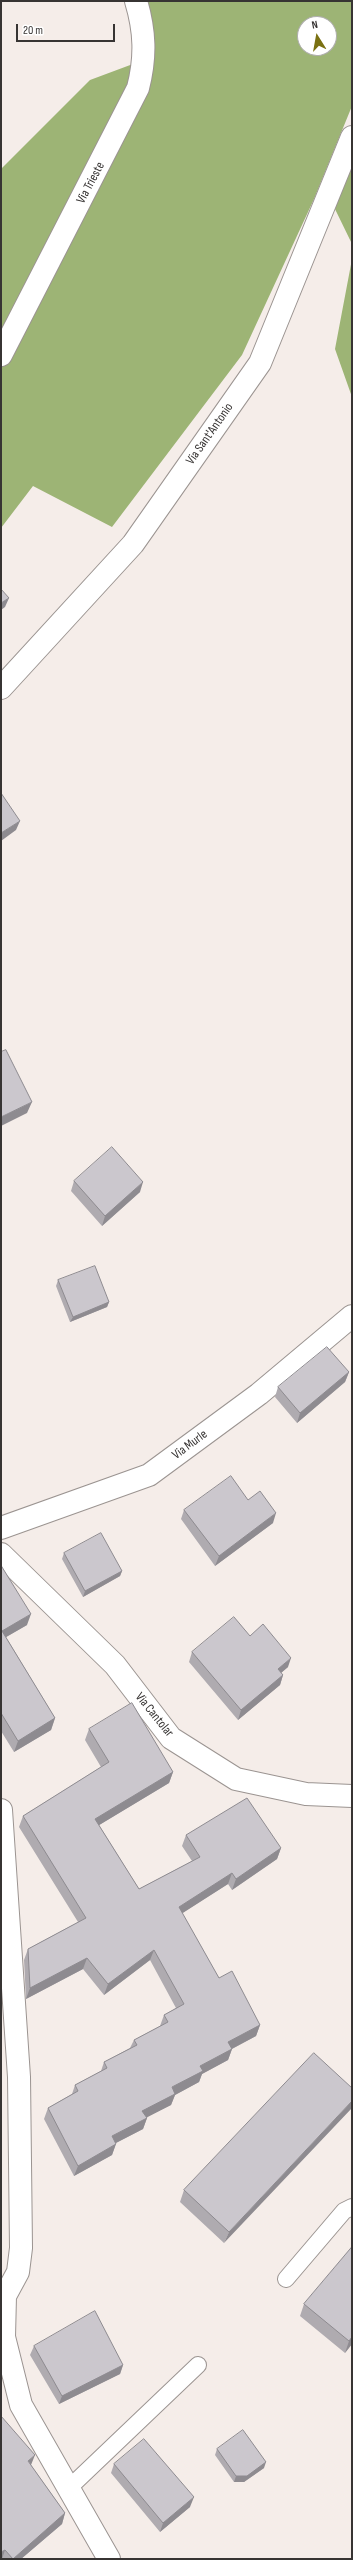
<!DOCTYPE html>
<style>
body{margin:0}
#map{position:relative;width:353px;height:2560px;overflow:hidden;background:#f5ede9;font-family:"Sofia Sans Condensed",sans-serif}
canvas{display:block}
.frame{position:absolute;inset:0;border:2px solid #373433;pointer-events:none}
.north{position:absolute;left:297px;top:16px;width:40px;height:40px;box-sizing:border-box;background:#fff;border:1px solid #afaead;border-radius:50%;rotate:349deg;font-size:11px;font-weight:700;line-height:16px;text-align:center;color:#373433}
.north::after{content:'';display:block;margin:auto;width:14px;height:18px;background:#7a7112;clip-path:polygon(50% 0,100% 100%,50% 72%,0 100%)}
.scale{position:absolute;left:16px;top:24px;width:99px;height:18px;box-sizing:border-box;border:2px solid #373433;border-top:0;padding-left:5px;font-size:12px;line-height:14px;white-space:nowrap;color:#373433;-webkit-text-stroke:3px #fff;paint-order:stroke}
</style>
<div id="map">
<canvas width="353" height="2560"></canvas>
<div class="frame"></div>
<div class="north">N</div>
<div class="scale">20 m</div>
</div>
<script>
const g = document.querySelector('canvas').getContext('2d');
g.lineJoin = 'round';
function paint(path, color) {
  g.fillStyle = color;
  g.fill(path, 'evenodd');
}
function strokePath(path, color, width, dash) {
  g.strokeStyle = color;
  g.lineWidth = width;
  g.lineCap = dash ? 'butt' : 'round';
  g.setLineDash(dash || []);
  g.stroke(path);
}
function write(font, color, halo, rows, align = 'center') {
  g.font = font + ' "Sofia Sans Condensed",sans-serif';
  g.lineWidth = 4;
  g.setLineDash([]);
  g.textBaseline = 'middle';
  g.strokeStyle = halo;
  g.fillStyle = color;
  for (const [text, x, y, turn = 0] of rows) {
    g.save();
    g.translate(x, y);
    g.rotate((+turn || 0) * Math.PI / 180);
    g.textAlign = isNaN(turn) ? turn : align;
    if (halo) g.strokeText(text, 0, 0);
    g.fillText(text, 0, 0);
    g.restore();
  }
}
paint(new Path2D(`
 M144,1H352V106L314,199L242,355L112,527L33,486L1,528V169L90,80L149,58ZM305,24H329V48H305Z
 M352,163V244L335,209Z
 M352,259V397L335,349Z`), '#9db475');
const service = new Path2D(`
 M286,2279L344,2211L352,2207
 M69,2488L198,2365`);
const minor = new Path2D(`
 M1,688L133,544L260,363L352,137
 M1,1554L115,1665L171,1738L236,1779L306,1794L352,1796
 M1,1810L19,2077L21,2248L18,2272L5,2296L4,2337L21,2405L109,2559`);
const tertiary = new Path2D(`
 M1,355L138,88C146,57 145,31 136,1`);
const secondary = new Path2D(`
 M1,1528L149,1475L259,1394L352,1316`);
strokePath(service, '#9b9491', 18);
strokePath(minor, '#9b9491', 24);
strokePath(tertiary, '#9b9491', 24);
strokePath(secondary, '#9b9491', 24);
strokePath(service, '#fff', 16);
strokePath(minor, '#fff', 22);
strokePath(tertiary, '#fff', 22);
strokePath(secondary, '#fff', 22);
paint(new Path2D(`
 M74,1181L140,1192L102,1226L71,1191Z
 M58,1280L109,1302L107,1307L70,1322L56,1286Z
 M349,1372L345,1382L297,1423L275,1397L278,1387Z
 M248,1500L273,1523L215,1566L181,1519L184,1510Z
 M64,1553L122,1571L120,1576L83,1597L62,1559Z
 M1,1568L27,1625L6,1637L55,1718L51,1730L14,1752L1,1731Z
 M250,1636L288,1667L281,1673L283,1675L280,1685L238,1720L189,1662L192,1652Z
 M89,1729L173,1772L169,1783L99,1825L139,1889L192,1861L182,1846L186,1835L281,1848L277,1859L232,1890L228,1884L182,1913L219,1978L260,2025L256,2036L232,2049L228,2060L202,2074L199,2082L175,2095L171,2105L146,2117L147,2118L143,2129L116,2143L112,2155L74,2176L44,2119L48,2108L72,2094L75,2085L101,2071L104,2062L130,2048L134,2040L160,2026L164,2015L176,2008L150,1960L104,1995L83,1969L26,1999L24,1960L28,1949L78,1922L19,1827L23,1816L101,1767L85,1740Z
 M314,2053L224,2243L180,2202L184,2190Z
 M352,2247V2344L345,2353L300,2316L304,2304Z
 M34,2346L123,2365L120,2374L59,2404L30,2355Z
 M217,2449L264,2468L244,2482H234L215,2455Z
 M114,2464L190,2507L160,2532L111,2473Z
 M31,2465L65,2513L62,2524L21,2559H1Z`), '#afabb0');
paint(new Path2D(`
 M9,598L5,607L1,610V603Z
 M20,821L16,830L1,841V833Z
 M32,1102L27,1113L1,1126V1117Z
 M143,1182L140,1192L102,1226L105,1216Z
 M109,1302L107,1307L70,1322L73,1317Z
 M349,1372L345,1382L297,1423L300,1413Z
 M276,1513L273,1523L215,1566L219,1556Z
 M122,1571L120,1576L83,1597L85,1591Z
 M31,1614L27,1625L1,1640L2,1631Z
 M291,1658L288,1667L275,1678L278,1669Z
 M283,1675L280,1685L238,1720L241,1710Z
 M55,1718L51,1730L14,1752L18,1741Z
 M173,1772L169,1783L91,1830L95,1819Z
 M281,1848L277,1859L232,1890L236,1879Z
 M232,1873L228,1884L175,1918L179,1907Z
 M154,1950L150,1960L104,1995L108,1984Z
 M87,1958L83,1969L26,1999L30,1988Z
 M260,2025L256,2036L224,2053L228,2042Z
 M232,2049L228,2060L202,2074L199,2082L175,2095L171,2105L138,2122L142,2111L200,2066Z
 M352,2101V2108L224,2243L229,2232Z
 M147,2118L143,2129L108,2147L112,2136Z
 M116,2144L112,2155L74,2176L78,2166Z
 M352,2337V2344L345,2353L349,2341Z
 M123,2365L120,2374L59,2404L62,2396Z
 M35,2455L31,2465L28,2461Z
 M266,2462L264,2468L244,2482H234L236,2476Z
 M194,2497L190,2507L160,2532L163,2523Z
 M65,2513L62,2524L21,2559H13Z
 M5,2550L2,2559H1V2552Z`), '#8e8b90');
const building = new Path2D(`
 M1,589L9,598L1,603Z
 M1,793L20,821L1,833Z
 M6,1050L32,1102L1,1117V1052Z
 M112,1147L143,1182L105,1216L74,1181Z
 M95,1266L109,1302L73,1317L58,1280Z
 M327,1347L349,1372L300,1413L278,1387Z
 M231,1476L248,1500L260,1491L276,1513L219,1556L184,1510Z
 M101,1533L122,1571L85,1591L64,1553Z
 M2,1567L31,1614L2,1631L55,1718L18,1741L1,1713V1568Z
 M234,1617L250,1636L263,1624L291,1658L278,1669L283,1675L241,1710L192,1652Z
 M132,1703L173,1772L95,1819L139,1889L200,1857L186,1835L247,1798L281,1848L236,1879L232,1873L179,1907L219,1978L232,1971L260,2025L228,2042L232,2049L200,2066L203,2071L172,2087L175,2094L142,2111L147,2118L112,2136L116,2144L78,2166L48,2108L78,2091L75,2085L107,2068L104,2062L137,2045L134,2040L168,2022L164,2015L184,2004L154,1950L108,1984L87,1958L30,1988L28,1949L86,1918L23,1816L109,1762L89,1729Z
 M314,2053L352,2088V2101L229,2232L184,2190Z
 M352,2247V2337L349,2341L304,2304Z
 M95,2311L123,2365L62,2396L34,2346Z
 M1,2416L35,2455L28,2461L65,2513L13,2559L5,2550L1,2552Z
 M243,2430L266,2462L247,2476H236L217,2449Z
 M144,2439L194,2497L163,2523L114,2464Z`);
paint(building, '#cbc7cd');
strokePath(building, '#8e8b90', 1);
write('13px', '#373433', '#fff', [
 ["Via Trieste",91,183,-62],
 ["Via Sant'Antonio",210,434,-55],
 ["Via Murle",190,1445,-37],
 ["Via Cantolar",154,1715,51]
]);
</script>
